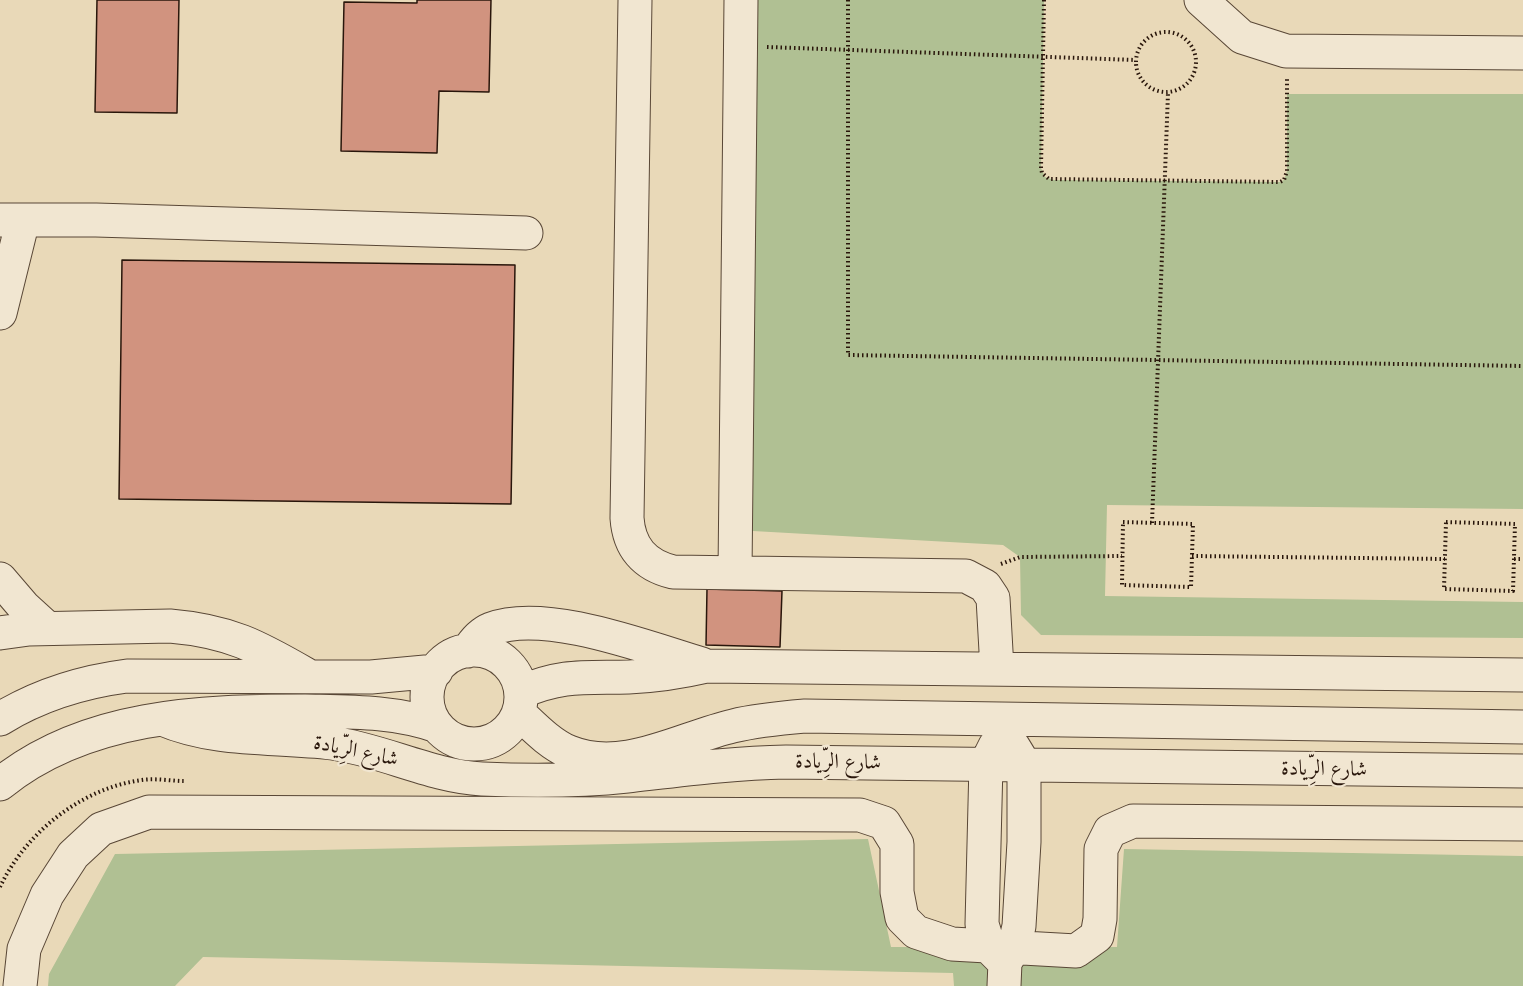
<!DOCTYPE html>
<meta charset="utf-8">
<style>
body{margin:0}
canvas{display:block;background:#e9d9b8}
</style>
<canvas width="1523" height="986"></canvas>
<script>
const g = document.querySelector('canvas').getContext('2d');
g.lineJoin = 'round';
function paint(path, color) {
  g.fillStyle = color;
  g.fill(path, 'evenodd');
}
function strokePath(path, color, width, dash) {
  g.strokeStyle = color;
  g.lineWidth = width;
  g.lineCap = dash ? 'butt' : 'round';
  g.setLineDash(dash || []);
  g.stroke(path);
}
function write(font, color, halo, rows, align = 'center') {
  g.font = font + ' "Libre Caslon Text",Amiri,serif';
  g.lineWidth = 4.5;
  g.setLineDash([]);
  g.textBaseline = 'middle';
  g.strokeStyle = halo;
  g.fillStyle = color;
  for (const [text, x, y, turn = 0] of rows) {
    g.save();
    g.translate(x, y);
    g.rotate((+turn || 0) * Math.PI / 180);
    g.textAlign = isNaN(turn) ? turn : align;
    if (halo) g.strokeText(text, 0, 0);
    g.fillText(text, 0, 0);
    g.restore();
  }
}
paint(new Path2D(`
 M741,0H1044L1041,168L1045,177L1054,180L1280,182L1284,180L1287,171V94H1523V509L1107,505L1105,596L1523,602V638L1041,635L1021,615L1020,557L1003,545L735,530Z
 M868,839L891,947H1117L1124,849L1523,856V986H954L953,973L203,957L175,986H48L49,974L115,854Z`), '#b0c093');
const building = new Path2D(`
 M97,0H179L177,113L95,112Z
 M417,0H491L489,92L439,91L437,153L341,151L344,2L417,3Z
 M122,260L515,265L511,504L119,499Z
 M707,589L782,591L780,647L706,645Z`);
paint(building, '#d1937f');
strokePath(building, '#29160b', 1.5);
const minor = new Path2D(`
 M635,0L627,518C629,547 644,565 673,572L966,576L985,586L993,598L997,669
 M1201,0L1242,37L1286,51L1523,53
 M0,220H96L526,233
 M0,313L23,220
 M735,572L741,0
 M0,579L24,607L47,628
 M0,633L29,629L170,626C229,631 257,646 307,675
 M427 697a47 47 0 1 1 94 0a47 47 0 1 1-94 0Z
 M468,651C474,641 481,633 491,629C545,608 648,648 702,664
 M521,692C563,674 585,678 629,677C656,676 681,672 707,666L1523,675
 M519,713C534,727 550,744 569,752C623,774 681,738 733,726C757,720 781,718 805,716L1523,727
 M0,719C39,695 81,682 127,676L371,677L436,671
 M162,719C216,742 274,736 332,743C383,750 430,776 482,779C530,781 580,781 627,776C680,770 733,763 786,762L1523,771
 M995,746L986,764L982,924L989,947L1003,961
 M0,784C85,715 200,711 305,711C350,712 394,711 437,726
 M20,986L24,949L47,895L73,855L101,829L149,812L860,815L884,823L897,844V892L902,918L916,932L952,944L1076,951L1097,936L1100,919L1101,849L1110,831L1133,821L1523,824
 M1004,986L1005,962L1014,948L1019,926L1024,842V764L1013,746`);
strokePath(minor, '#594736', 35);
strokePath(new Path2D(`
 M848,0V355L1523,366
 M1044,0L1041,168L1042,173L1049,179L1280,182L1284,180L1287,171V78
 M1136 62a30 30 0 1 1 60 0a30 30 0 1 1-60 0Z
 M767,47L1135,60
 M1123,522L1193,524L1191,587L1122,585Z
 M1446,522L1515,524L1513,591L1444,589Z
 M1152,523L1168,93
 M1192,556L1445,559
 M1514,559H1523
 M1001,564L1020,557L1122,556
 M0,887C26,832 82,788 142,780C156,778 171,781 184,781`), '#29160b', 4, [1.5, 3]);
strokePath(minor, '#f1e6d1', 33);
write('21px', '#29160b', '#f1e6d1', [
 ["شارع الرِّيادة",356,751,12],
 ["شارع الرِّيادة",838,762,1],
 ["شارع الرِّيادة",1324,769,1]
]);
</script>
